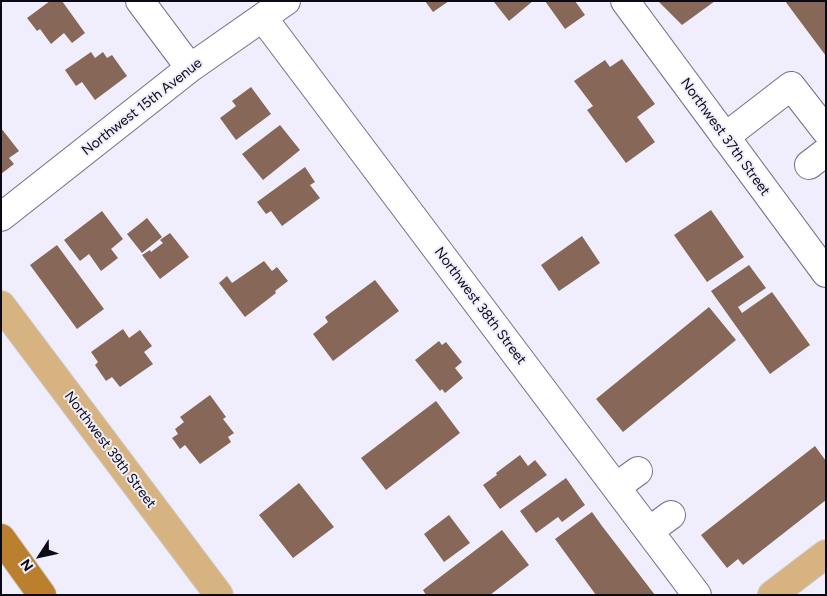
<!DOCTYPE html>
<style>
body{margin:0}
#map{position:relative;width:827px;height:596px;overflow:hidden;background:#f0eefc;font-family:Figtree,sans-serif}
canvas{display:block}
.frame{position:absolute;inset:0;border:2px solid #0b0914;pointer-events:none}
.north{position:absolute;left:15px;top:531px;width:50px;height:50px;-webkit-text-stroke:4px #f0eefc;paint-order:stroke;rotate:235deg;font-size:14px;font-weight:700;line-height:20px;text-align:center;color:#0b0914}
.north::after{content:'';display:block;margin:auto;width:18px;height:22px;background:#0b0914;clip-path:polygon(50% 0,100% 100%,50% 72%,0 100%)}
</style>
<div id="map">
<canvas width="827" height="596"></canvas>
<div class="frame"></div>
<div class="north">N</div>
</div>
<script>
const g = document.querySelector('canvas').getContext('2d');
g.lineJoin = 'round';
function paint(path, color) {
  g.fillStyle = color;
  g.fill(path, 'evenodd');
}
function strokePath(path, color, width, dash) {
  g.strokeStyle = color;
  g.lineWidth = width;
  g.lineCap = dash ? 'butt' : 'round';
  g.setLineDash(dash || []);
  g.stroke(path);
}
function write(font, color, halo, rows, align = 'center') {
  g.font = font + ' Figtree,sans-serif';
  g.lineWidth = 4;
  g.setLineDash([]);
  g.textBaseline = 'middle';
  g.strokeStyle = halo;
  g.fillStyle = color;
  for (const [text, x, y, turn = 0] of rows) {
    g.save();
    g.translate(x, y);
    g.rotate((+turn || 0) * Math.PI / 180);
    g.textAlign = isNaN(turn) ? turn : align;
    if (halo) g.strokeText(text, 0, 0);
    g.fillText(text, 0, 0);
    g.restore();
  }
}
paint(new Path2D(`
 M50,1H62L85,33L72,43L64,33L51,44L40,29L37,31L27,18Z
 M425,1H449L433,12Z
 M496,1H533L509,21L494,2Z
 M545,1H575L585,15L565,29Z
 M658,1H715L682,25Z
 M785,1H826V56Z
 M91,52L95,58L103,52L107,58L112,55L127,76L95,100L82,82L76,86L65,70Z
 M622,59L655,104L637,117L655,142L626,163L587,110L593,106L574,81L605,60L610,67Z
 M251,87L271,114L236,140L220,118L236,106L232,101Z
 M280,125L300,150L263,180L242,154Z
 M1,128L19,151L9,158L14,164L1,174Z
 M305,167L315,182L310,185L320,198L282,226L271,211L266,214L257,202Z
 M711,210L744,257L707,282L674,235Z
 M102,211L123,239L111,249L118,258L101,271L89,254L80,261L64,240Z
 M147,218L162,237L142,253L127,234Z
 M170,233L189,257L160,279L142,255L150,250L151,252L163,243L160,240Z
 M582,236L600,263L559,291L541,265Z
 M57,245L104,309L77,329L30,265Z
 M264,261L272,271L277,267L288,281L275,291L276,293L245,317L219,283L227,276L232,283Z
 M749,265L766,288L738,307L742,313L772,292L810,345L770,374L711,291Z
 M375,280L399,311L333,361L313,334L328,322L325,317Z
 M709,307L736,340L623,432L596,399Z
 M123,329L129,338L140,330L152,346L144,352L153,364L120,387L112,377L106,381L95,365L98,362L91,352Z
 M439,341L442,345L446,342L462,362L455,368L463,378L445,393L442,389L440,391L415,360Z
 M210,395L226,417L223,419L234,433L228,437L231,442L200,464L185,445L180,449L172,438L178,434L175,429L184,422L180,417Z
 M436,401L460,433L386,490L361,458Z
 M815,446L826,461V500L743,565L738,559L727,568L701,535Z
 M520,455L528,466L535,460L547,475L500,509L483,485L497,475L496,473Z
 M566,478L585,505L562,522L558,517L536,533L520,511Z
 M299,483L334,527L293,558L259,515Z
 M592,512L602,526L655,595H596L555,539Z
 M449,515L470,543L444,562L424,534Z
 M502,530L529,565L490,595H426L423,590Z`), '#866758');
const minor = new Path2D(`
 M140,1L190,68
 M625,1L826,273
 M263,18L697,595
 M725,137L791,86L826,131
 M809,165L826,152
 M1,217L190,68L286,1
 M616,487L638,471
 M649,531L671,515`);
const major = new Path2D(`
 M1,305L219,595
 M772,595L826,554`);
const highway = new Path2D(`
 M1,538L42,595`);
strokePath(minor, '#726e8c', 30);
strokePath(major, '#ceced0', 30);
strokePath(highway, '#ceced0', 30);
strokePath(minor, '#fff', 28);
strokePath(major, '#d6b381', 28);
strokePath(highway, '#ba802d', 28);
write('14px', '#0b0914', '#f0eefc', [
 ["Northwest 15th Avenue",142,107,-38],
 ["Northwest 37th Street",725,137,54],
 ["Northwest 38th Street",480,306,53],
 ["Northwest 39th Street",110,450,53]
]);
</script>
